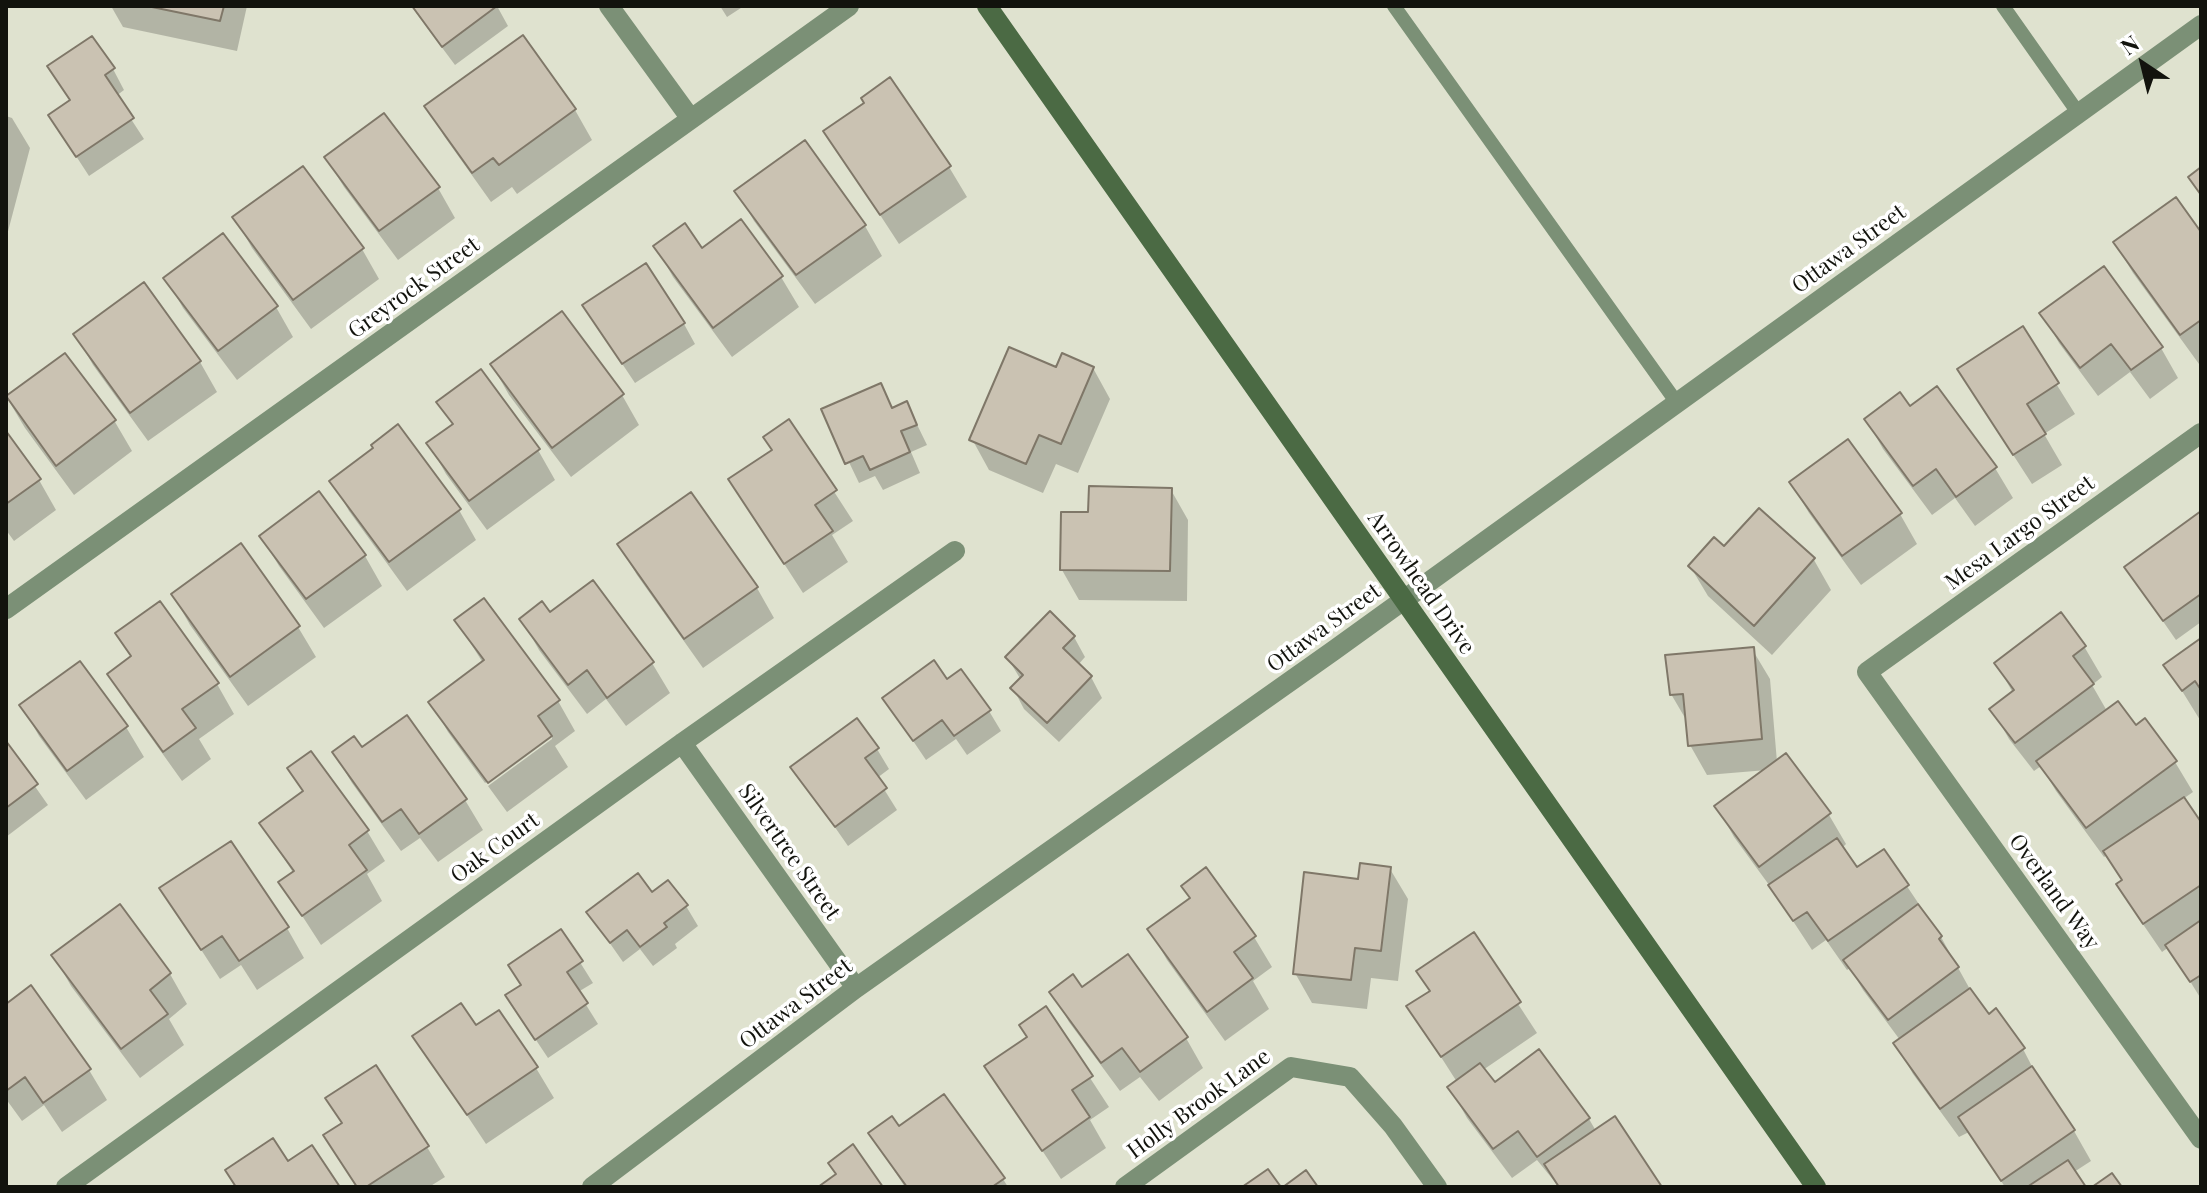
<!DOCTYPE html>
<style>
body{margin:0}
#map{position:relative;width:2207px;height:1193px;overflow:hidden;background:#dfe2cf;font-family:"Playfair Display",serif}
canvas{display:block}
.frame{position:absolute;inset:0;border:8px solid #12130d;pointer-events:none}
.north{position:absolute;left:2103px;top:24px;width:80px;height:80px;-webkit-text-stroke:6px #fff;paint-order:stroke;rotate:325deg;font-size:22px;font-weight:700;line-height:32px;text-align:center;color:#12130d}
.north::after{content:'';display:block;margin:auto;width:28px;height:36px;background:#12130d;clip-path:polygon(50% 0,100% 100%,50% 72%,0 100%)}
</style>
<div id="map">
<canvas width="2207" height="1193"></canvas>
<div class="frame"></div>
<div class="north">N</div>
</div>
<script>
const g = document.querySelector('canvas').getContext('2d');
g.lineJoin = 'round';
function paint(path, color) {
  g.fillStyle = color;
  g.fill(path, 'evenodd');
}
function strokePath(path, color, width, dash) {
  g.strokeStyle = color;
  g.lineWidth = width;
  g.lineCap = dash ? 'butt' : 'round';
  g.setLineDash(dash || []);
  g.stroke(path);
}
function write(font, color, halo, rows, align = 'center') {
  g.font = font + ' "Playfair Display",serif';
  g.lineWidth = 7;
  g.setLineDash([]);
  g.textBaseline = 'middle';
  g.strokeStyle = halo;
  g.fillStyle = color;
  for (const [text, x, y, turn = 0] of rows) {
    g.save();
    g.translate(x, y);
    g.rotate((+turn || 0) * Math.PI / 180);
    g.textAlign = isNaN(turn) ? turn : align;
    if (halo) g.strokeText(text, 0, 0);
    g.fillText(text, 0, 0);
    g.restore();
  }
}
paint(new Path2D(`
 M111,6H247L237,51L123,27Z
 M411,6H497L508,26L455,65Z
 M720,6H744L727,17Z
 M113,69L124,90L116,96L144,139L89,176L50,116L71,102L61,86Z
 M427,106L575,110L592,140L517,194L512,187L491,202L444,136Z
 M6,116L12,118L30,148L6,239Z
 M826,132L949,167L967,197L899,244Z
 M326,158L438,188L455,218L398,260L344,187Z
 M737,191L865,226L882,256L815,304L754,221Z
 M235,218L362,249L379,279L311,329L252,248Z
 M740,222L781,277L799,307L732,357L673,277L656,247L702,250Z
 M2201,235V362L2199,364L2133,273L2115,243Z
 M166,278L276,307L293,337L237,380L183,308Z
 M143,285L200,362L217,392L148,441L93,365L76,335Z
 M2042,313L2161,348L2178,378L2150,399L2130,372L2098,396L2059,343Z
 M561,314L622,395L639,425L571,477L509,395L492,365Z
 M684,324L695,344L635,383L597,326Z
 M2022,329L2075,414L2044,434L2062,465L2032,484L1977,399Z
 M65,355L115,422L132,451L74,495L25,428L7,398Z
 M1093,368L1110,399L1078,473L1056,464L1043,493L989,470L972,439L1058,369Z
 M880,385L894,410L907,404L927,445L911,452L920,473L883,490L875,476L859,483L824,410Z
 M1937,388L1995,468L2013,498L1975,526L1955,498L1932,515L1883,449L1866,419L1909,408Z
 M439,403L538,450L555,480L487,530L446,474L429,444L453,426Z
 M789,422L853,521L832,535L848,562L803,593L730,480L774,451Z
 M6,434L39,480L56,510L14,541L6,530Z
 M1848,442L1900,514L1917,544L1861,585L1809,513L1791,483Z
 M332,481L459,510L476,540L407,591L349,511Z
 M1171,490L1188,520L1187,601L1079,600L1062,570L1090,514Z
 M1759,511L1814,560L1831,590L1772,655L1708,596L1690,566L1724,549Z
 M2201,514V622L2176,640L2126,568Z
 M261,536L365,556L382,586L324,628L279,566Z
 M619,545L757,588L774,618L703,668L637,575Z
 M240,546L298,627L316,657L248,706L190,625L173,595Z
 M2060,615L2085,648L2102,677L2092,685L2107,711L2136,728L2145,721L2175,762L2193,792L2183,799L2201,826V999L2169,947L2162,952L2136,914L2119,885L2123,882L2107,855L2104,857L2056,791L2041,766L2034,771L2009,739L1992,709L2013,693L1996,663Z
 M456,620L558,701L575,731L555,746L568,767L507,812L488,786L552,739V734L485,783L448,732L431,702L483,663Z
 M522,620L652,663L670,693L626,726L606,699L587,714L539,650Z
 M118,634L217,684L234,714L199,739L211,759L182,781L127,704L110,674L132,658Z
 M1074,637L1085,657L1078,665L1091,677L1102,698L1059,742L1024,709L1013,688L1021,680L1007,657Z
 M2201,640V719L2200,720L2166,665Z
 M1752,649L1770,679L1777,762L1785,756L1829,815L1846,844L1842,848L1856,870L1884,852L1941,937L1972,993L1989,1017L2023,1049L2039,1080L2074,1131L2091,1161L2074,1172L2084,1187H2005L1969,1132L1959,1137L1913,1074L1896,1044L1900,1040L1863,990L1850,968L1847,970L1826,940L1812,950L1772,889L1734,837L1717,807L1767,770L1707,775L1690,745L1688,723L1671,694Z
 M946,681L989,711L1001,731L967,755L956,739L926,760L884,698Z
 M22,706L126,727L144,757L86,800L39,736Z
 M6,745L48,805L6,837Z
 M877,749L889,769L877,778L897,810L848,846L793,767Z
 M362,750L465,800L483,830L438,862L420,838L401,851L352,783L334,753Z
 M289,768L367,831L385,861L367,874L382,901L321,945L281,883L294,874L261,823L304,793Z
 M1390,869L1408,899L1398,981L1371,978L1367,1009L1312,1003L1295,973L1360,881Z
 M162,889L287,928L304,958L257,990L241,965L220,979Z
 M652,894L686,906L698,926L675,944L677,948L653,966L640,949L623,962L588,912Z
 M120,907L170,974L187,1004L169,1019L184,1045L140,1078L71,986L54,956Z
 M1150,930L1254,937L1272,967L1253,981L1269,1009L1225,1041L1167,960Z
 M561,932L593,983L578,992L598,1024L548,1058L520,1016L523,986Z
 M1473,935L1537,1033L1483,1070L1495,1084L1589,1119L1596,1131L1660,1187H1559L1537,1160L1512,1178L1467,1118L1450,1088L1457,1082L1409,1007L1430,993L1418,972Z
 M1082,990L1186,1038L1203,1068L1159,1101L1140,1077L1120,1091L1069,1022L1052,992Z
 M6,1006L89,1070L107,1100L62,1132L44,1105L22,1121L6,1099Z
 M1045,1009L1109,1107L1090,1120L1106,1148L1061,1179L987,1067L1029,1038Z
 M476,1028L536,1068L554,1098L486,1144L415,1037Z
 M899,1129L1003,1179L1008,1187H905L870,1134Z
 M427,1147L445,1177L429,1187H357Z`), '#0003');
const building = new Path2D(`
 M147,6H224L220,21Z
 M412,6H497L442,47Z
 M523,35L576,109L499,165L493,158L472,173L424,106Z
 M92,36L115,68L105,75L134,118L76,157L48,115L70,100L47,66Z
 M890,77L951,166L880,215L823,131L864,103L861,98Z
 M384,113L440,187L379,231L324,157Z
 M805,140L866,225L796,275L734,191Z
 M303,166L364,248L293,300L232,217Z
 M2201,167V195L2188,177Z
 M2176,197L2201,232V320L2180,335L2113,242Z
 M741,219L783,276L713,328L653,246L685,223L702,248Z
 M223,233L278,306L218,351L163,278Z
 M646,263L685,323L622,364L582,305Z
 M2104,266L2163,347L2131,370L2111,344L2080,368L2039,313Z
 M144,282L201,361L130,413L73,334Z
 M562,311L624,394L552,448L490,364Z
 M2023,326L2059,383L2027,404L2046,434L2013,455L1957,369Z
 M1009,347L1056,367L1062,353L1094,367L1061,444L1039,435L1026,464L969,440Z
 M65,353L116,420L56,466L6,396Z
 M481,369L540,449L469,501L426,443L453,424L436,402Z
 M881,383L892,408L907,401L917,425L901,431L910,452L870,470L863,456L845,464L821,409Z
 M1937,386L1997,467L1956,497L1936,469L1913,486L1864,419L1900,392L1910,406Z
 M789,419L837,490L815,505L833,531L784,564L728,479L772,450L763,437Z
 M398,424L461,509L389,562L329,481L373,448L371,445Z
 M6,431L41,479L6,504Z
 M1848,439L1902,513L1842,556L1789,482Z
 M1089,486L1172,488L1170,571L1060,570L1061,512H1088Z
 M319,491L366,555L306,599L259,536Z
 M691,492L758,587L684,639L617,544Z
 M1759,508L1815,558L1754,626L1688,566L1714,537L1724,546Z
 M2201,511V594L2163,621L2124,567Z
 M241,543L300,626L230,677L171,594Z
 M593,580L654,662L607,698L587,670L568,685L519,619L542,601L550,612Z
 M484,598L560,700L538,716L552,736L488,783L428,702L484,660L454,620Z
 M160,601L219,683L182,709L196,728L163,752L107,674L131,656L115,633Z
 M1050,611L1075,636L1063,648L1092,676L1047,723L1010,688L1023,675L1005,657Z
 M2061,612L2086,646L2073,656L2094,684L2015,743L1989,709L2014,690L1994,663Z
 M2201,638V690L2195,681L2182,691L2163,665Z
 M1754,647L1762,739L1688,746L1683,694L1670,695L1665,655Z
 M934,660L947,679L961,669L991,710L954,736L942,720L913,741L882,698Z
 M80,661L128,726L67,771L19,705Z
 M2118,701L2136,725L2145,718L2177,761L2086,828L2036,761Z
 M407,715L467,799L419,834L401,809L382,822L332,752L354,736L362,747Z
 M857,718L879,748L865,758L887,788L835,827L790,767Z
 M6,741L38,784L6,808Z
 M311,751L369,830L349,845L367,870L302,916L278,882L294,871L259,823L303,791L287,768Z
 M1786,753L1831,813L1759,867L1714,806Z
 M2184,797L2201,822V885L2143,924L2116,884L2122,880L2103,851Z
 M1837,838L1857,867L1884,849L1909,885L1828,941L1807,912L1793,921L1768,885Z
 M231,841L289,927L239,961L222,936L201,950L159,888Z
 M1360,863L1391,867L1381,951L1355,948L1351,980L1293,974L1304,872L1358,879Z
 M1206,867L1256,936L1234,952L1253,978L1207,1012L1147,929L1190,898L1181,886Z
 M638,873L652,892L668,880L688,905L664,923L667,927L640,947L627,930L610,943L586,912Z
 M120,904L171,973L150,990L168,1014L121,1049L51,955Z
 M1918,904L1942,936L1939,939L1959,967L1888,1020L1843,960Z
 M2201,920V975L2190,982L2165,945Z
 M561,929L583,961L567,972L588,1003L535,1040L505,995L521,985L508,965Z
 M1474,932L1521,1002L1441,1057L1406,1006L1430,991L1416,971Z
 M1128,954L1188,1037L1140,1072L1122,1048L1101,1063L1049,992L1073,974L1082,987Z
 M31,985L91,1069L43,1103L25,1077L6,1091V1004Z
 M1970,988L1989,1014L1996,1008L2025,1048L1940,1109L1893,1043Z
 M461,1003L476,1025L499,1010L538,1067L467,1115L412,1036Z
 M1046,1006L1093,1076L1072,1090L1090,1117L1042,1151L984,1066L1027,1037L1019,1025Z
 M1539,1049L1590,1118L1537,1157L1518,1131L1493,1149L1447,1087L1480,1063L1495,1082Z
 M376,1065L429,1146L366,1187H357L323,1135L342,1123L325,1098Z
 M2032,1066L2075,1130L2001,1181L1958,1117Z
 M944,1094L1005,1178L992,1187H907L868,1133L892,1116L899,1126Z
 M1615,1116L1662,1187H1559L1544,1164Z
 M273,1138L288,1161L312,1145L340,1187H236L225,1170Z
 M853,1144L883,1187H818L836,1174L828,1163Z
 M2068,1160L2086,1187H2027Z
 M1268,1169L1281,1187H1242Z
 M1306,1170L1318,1187H1283Z
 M2112,1173L2122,1187H2092Z`);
paint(building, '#cac2b2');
strokePath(building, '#7f7768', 2);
strokePath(new Path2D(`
 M1394,6L1677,403
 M2003,6L2079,114`), '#7b9076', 14);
strokePath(new Path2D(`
 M609,6L691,119
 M2201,433L1867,672L2201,1139
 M6,609L849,6
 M682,743L856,988
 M66,1187L682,743L955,551
 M592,1187L856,988L1333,651L2201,25
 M1125,1187L1291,1067L1350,1077L1393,1126L1437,1187`), '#7b9076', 20);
strokePath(new Path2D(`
 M987,6L1816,1187`), '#4b6a44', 20);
write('22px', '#12130d', '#fff', [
 ["Ottawa Street",1849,249,-36],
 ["Greyrock Street",414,288,-36],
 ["Mesa Largo Street",2020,533,-36],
 ["Arrowhead Drive",1421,583,55],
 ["Ottawa Street",1324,628,-36],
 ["Oak Court",495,848,-36],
 ["Silvertree Street",789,852,55],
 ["Overland Way",2054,892,54],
 ["Ottawa Street",796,1004,-37],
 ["Holly Brook Lane",1199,1104,-36]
]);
</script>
